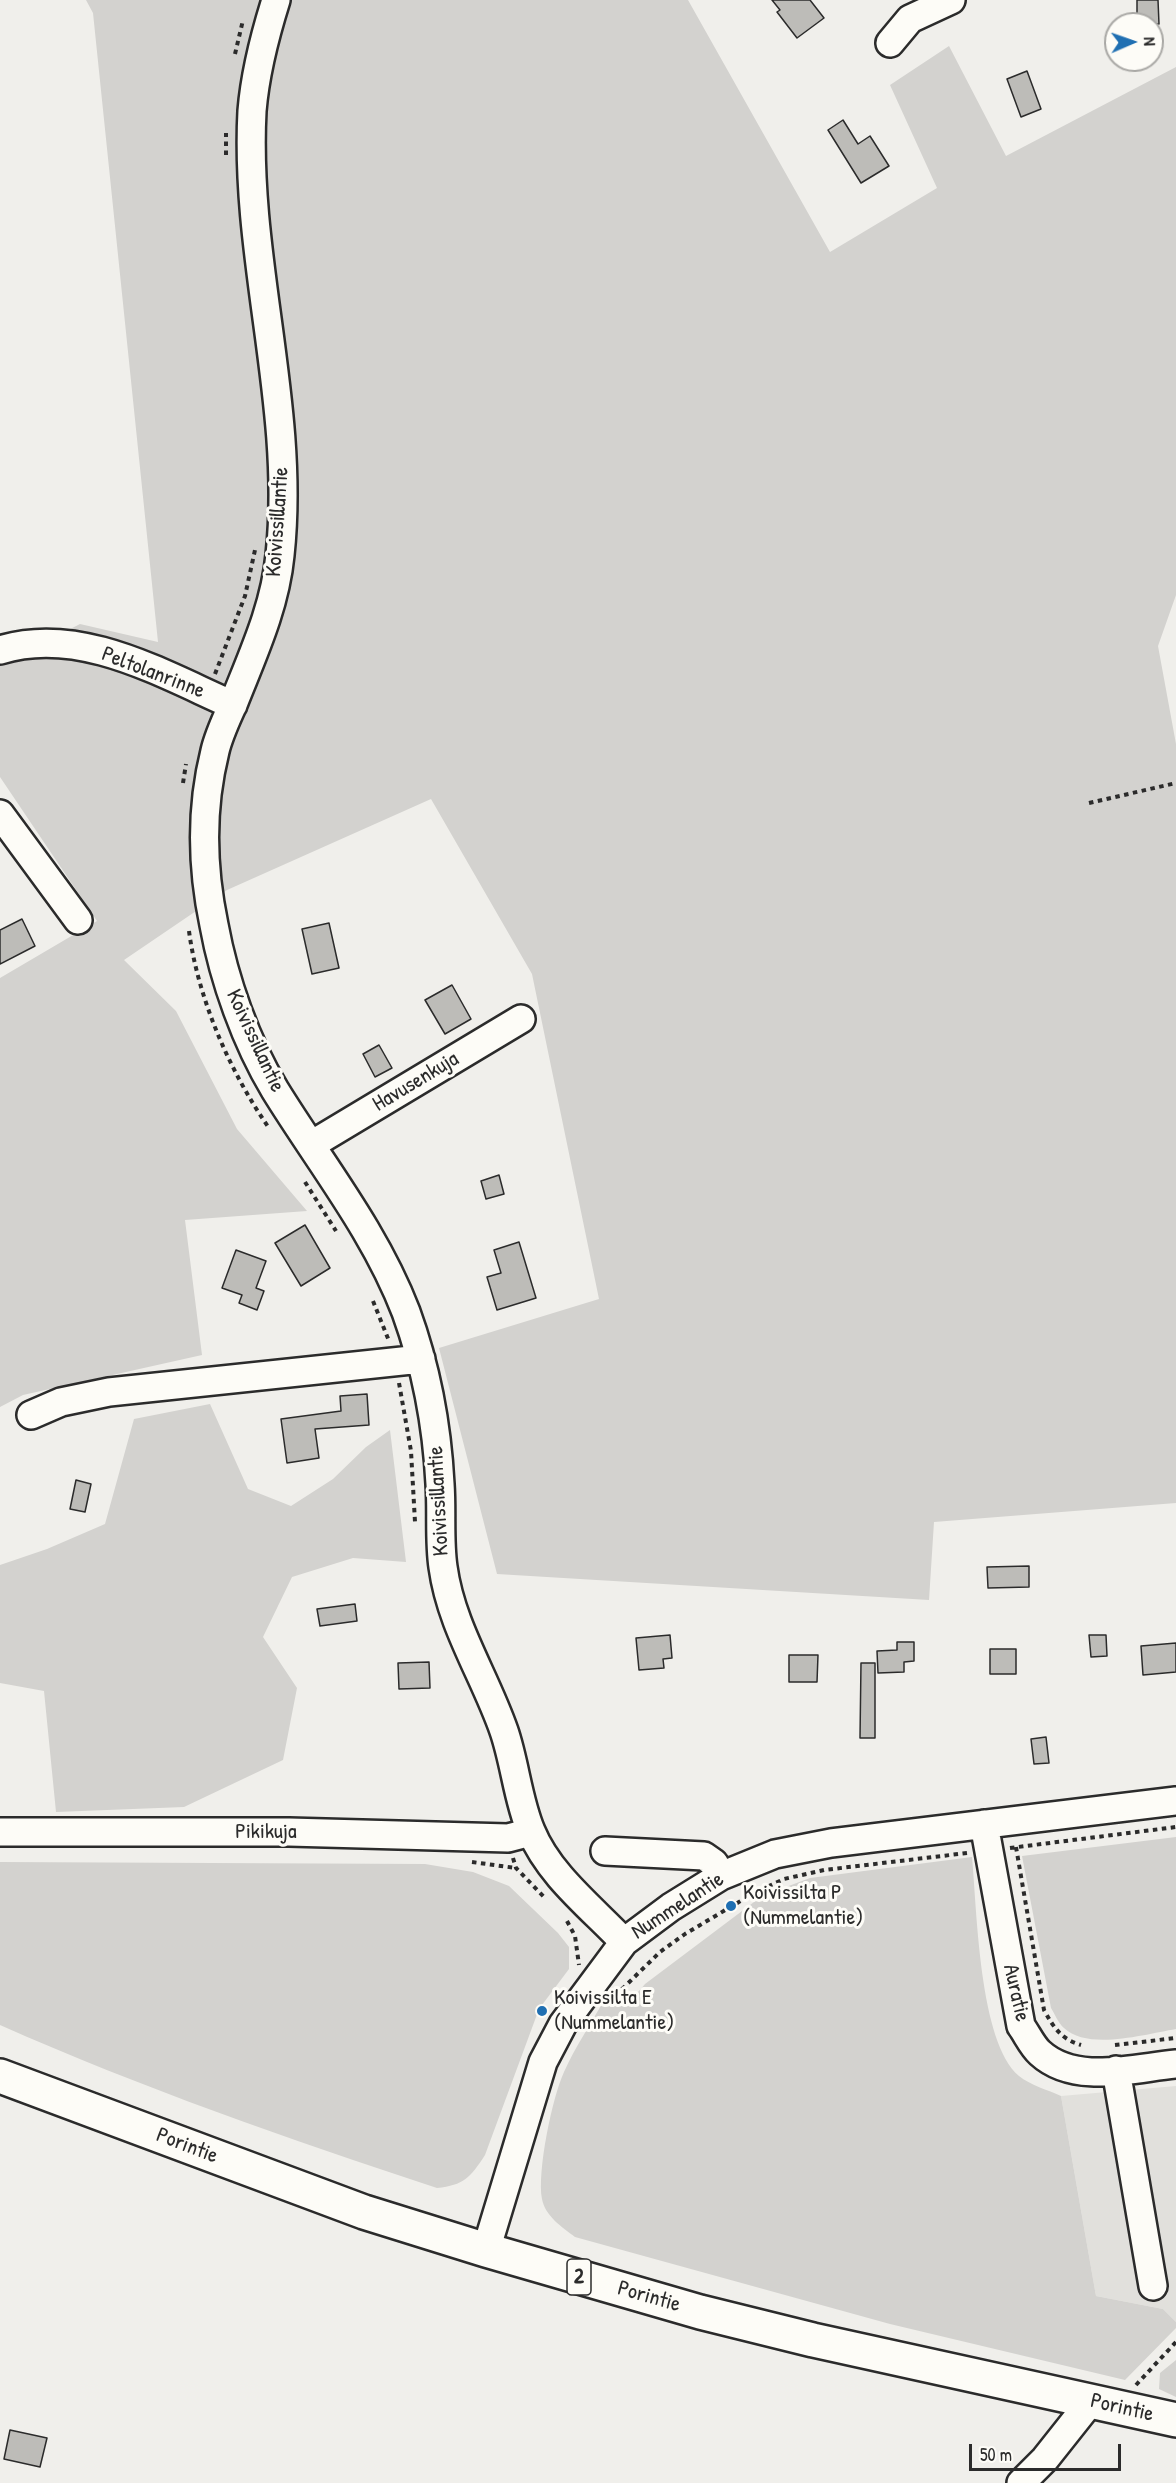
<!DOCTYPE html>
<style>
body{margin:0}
#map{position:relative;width:1176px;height:2483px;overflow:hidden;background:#f0efeb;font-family:"Patrick Hand",sans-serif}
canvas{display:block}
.north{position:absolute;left:1104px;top:12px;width:60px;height:60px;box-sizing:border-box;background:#fdfcf7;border:2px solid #a9a8a5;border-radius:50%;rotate:88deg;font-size:16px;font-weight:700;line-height:24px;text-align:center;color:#2b2b2b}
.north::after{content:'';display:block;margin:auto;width:21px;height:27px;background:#1f6fb2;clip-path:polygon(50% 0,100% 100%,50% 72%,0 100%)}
.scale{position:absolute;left:969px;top:2444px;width:152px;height:27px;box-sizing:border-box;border:3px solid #2b2b2b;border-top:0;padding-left:8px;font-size:18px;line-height:21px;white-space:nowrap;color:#2b2b2b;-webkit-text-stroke:4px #fdfcf7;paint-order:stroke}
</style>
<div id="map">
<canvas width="1176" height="2483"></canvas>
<div class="north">N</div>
<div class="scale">50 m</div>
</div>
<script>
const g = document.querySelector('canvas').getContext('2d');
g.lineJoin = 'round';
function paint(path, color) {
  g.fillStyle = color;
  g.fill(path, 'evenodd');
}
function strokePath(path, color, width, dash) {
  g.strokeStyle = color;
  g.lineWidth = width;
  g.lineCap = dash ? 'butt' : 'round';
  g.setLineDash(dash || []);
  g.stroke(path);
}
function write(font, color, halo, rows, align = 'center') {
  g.font = font + ' "Patrick Hand",sans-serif';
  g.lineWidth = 6;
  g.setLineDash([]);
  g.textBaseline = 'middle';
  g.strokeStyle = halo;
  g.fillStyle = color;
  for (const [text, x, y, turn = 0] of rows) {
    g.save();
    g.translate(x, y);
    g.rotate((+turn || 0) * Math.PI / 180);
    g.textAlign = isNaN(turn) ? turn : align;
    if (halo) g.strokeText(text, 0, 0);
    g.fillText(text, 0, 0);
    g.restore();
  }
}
paint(new Path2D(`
 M1176,2086V2322L1163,2309L1096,2296L1061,2096Z`), '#e1e0dc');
paint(new Path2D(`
 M86,0H287L288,4L292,0H688L830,252L937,188L890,85L949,46L1006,156L1176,67V595L1158,646L1176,744V1503L934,1522L929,1600L497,1574L439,1348L599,1299L532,974L431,799L227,890L124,960L176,1011L237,1129L307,1211L185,1220L202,1355L23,1395L0,1407V978L97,921L0,777V665L80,624L158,642L93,13Z
 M210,1404L248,1489L291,1506L333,1479L366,1447L390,1430L406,1562L353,1558L292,1577L263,1637L297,1688L283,1760L184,1807L56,1812L44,1691L0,1683V1565L47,1549L105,1524L134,1419Z
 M1176,1837V2029C1146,2034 1088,2051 1064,2028C1058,2023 1055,2014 1051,2008L1022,1856Z
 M972,1857C977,1910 979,2042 1019,2076C1030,2085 1048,2090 1061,2096L1096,2296L1163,2309L1176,2322V2328L1125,2380L890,2324L575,2237C562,2227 545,2216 542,2199C537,2172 552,2098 564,2072C575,2047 591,2024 604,2000L625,2007L645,1984L762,1896L810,1878Z
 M0,1862L425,1864L473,1872L509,1886L558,1933L569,1947V1969L539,2009L485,2155C470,2178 464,2185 437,2188C289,2139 142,2088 0,2025Z
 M1176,2360V2397L1159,2389L1160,2373Z`), '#d3d2cf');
const building = new Path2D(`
 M772,0H810L824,18L797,38L777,12L780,10Z
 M1137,0H1158L1159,24H1137Z
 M1027,71L1041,109L1021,117L1007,79Z
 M843,120L858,144L870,136L889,166L861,183L828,130Z
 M22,919L35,946L0,964V930Z
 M329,923L339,968L312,974L302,929Z
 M452,985L471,1019L445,1034L425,1000Z
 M379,1045L392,1068L375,1077L363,1054Z
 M499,1175L504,1194L486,1199L481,1181Z
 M305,1225L330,1268L301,1286L275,1243Z
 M519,1242L536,1298L497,1310L487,1277L501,1273L494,1250Z
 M236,1250L266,1261L256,1288L264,1291L257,1310L239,1303L242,1295L222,1288Z
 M367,1394L369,1425L315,1429L319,1458L287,1463L281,1419L341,1411L340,1396Z
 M76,1480L91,1484L85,1512L70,1509Z
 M1029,1566V1587L988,1588L987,1567Z
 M355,1604L357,1621L320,1626L317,1609Z
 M670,1635L672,1658L663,1659L664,1668L639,1670L636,1638Z
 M1089,1635H1106L1107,1656L1091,1657Z
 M897,1642H914V1661L904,1662V1672L878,1673L877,1651L897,1650Z
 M1176,1643V1672L1143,1675L1141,1646Z
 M990,1649H1016V1674H990Z
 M789,1655H818L817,1682H789Z
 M429,1662L430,1688L399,1689L398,1663Z
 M861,1663H875V1738H860Z
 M1046,1737L1049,1763L1034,1764L1031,1739Z
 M10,2430L47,2438L40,2467L4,2459Z`);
paint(building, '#bdbcb8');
strokePath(building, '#2b2b2b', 1.5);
const minor = new Path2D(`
 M276,0C265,35 255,74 252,111C244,260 296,406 280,555C275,607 253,654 234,702C227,718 219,734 215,751C201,807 202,868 214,925C224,980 246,1042 275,1090C320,1163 375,1231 406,1312C426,1367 437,1426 440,1484C442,1512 439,1540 443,1567C451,1626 485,1676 504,1731C515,1763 518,1801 531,1831C549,1875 592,1908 624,1942
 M890,43L910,19L951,0
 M0,650C80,625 162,674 233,705
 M0,814L78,920
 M311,1145L521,1019
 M31,1415L61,1402L109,1392L421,1359
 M984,1824L1021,2026C1027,2034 1032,2046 1040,2053C1075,2085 1133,2068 1176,2064
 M0,1832H289L508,1838L531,1832
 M605,1851L704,1856L714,1863L721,1876
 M1116,2070L1153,2286
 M486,2250L543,2062L563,2024L624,1942L671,1907L721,1876L775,1854L831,1843L1176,1801
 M1021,2483L1045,2459L1091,2401`);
const highway = new Path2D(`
 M0,2076L364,2212L486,2250L700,2312L813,2340L1176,2420`);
strokePath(minor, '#2b2b2b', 32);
strokePath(highway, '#2b2b2b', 38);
strokePath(new Path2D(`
 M235,54L243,20
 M226,155V133
 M215,674L245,596L255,550
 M183,783L186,764
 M1089,803L1176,783
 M189,931C198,999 230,1072 269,1128
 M305,1182L336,1231
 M373,1301L389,1341
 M399,1383L411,1451L415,1522
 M1016,1847L1044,2010C1054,2028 1061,2039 1081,2045
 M1010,1848L1176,1827
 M513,1858L516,1868L545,1898
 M472,1862L516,1868
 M567,1921L575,1936L579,1965
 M615,1993L617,1994L660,1952L685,1934L754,1893L784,1879L824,1870L967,1853
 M1115,2045L1176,2038
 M1136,2385L1176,2342`), '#2b2b2b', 4, [4.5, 4.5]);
strokePath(minor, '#fdfcf7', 27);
strokePath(highway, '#fdfcf7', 33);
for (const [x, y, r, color] of [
 [731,1906,6,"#1f6fb2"],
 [542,2011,6,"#1f6fb2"]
]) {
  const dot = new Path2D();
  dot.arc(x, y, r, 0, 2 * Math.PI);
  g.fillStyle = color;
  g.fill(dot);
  strokePath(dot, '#fdfcf7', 2);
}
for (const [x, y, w] of [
 [579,2277,24]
]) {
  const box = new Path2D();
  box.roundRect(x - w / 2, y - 18, w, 36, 4.5);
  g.fillStyle = '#fdfcf7';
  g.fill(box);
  strokePath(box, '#2b2b2b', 1.5);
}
write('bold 21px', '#2b2b2b', null, [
 ["2",579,2277]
]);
write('22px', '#2b2b2b', '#fdfcf7', [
 ["Koivissillantie",278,522,-86],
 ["Peltolanrinne",153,673,21],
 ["Koivissillantie",255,1041,65],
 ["Havusenkuja",416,1082,-31],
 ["Koivissillantie",439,1501,-93],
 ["Pikikuja",266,1832],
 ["Nummelantie",678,1906,-33],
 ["Auratie",1016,1993,77],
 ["Porintie",187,2146,21],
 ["Porintie",649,2297,16],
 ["Porintie",1122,2408,13]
]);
write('22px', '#2b2b2b', '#fdfcf7', [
 ["Koivissilta P",743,1893],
 ["(Nummelantie)",743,1918],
 ["Koivissilta E",554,1998],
 ["(Nummelantie)",554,2023]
], 'left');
</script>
